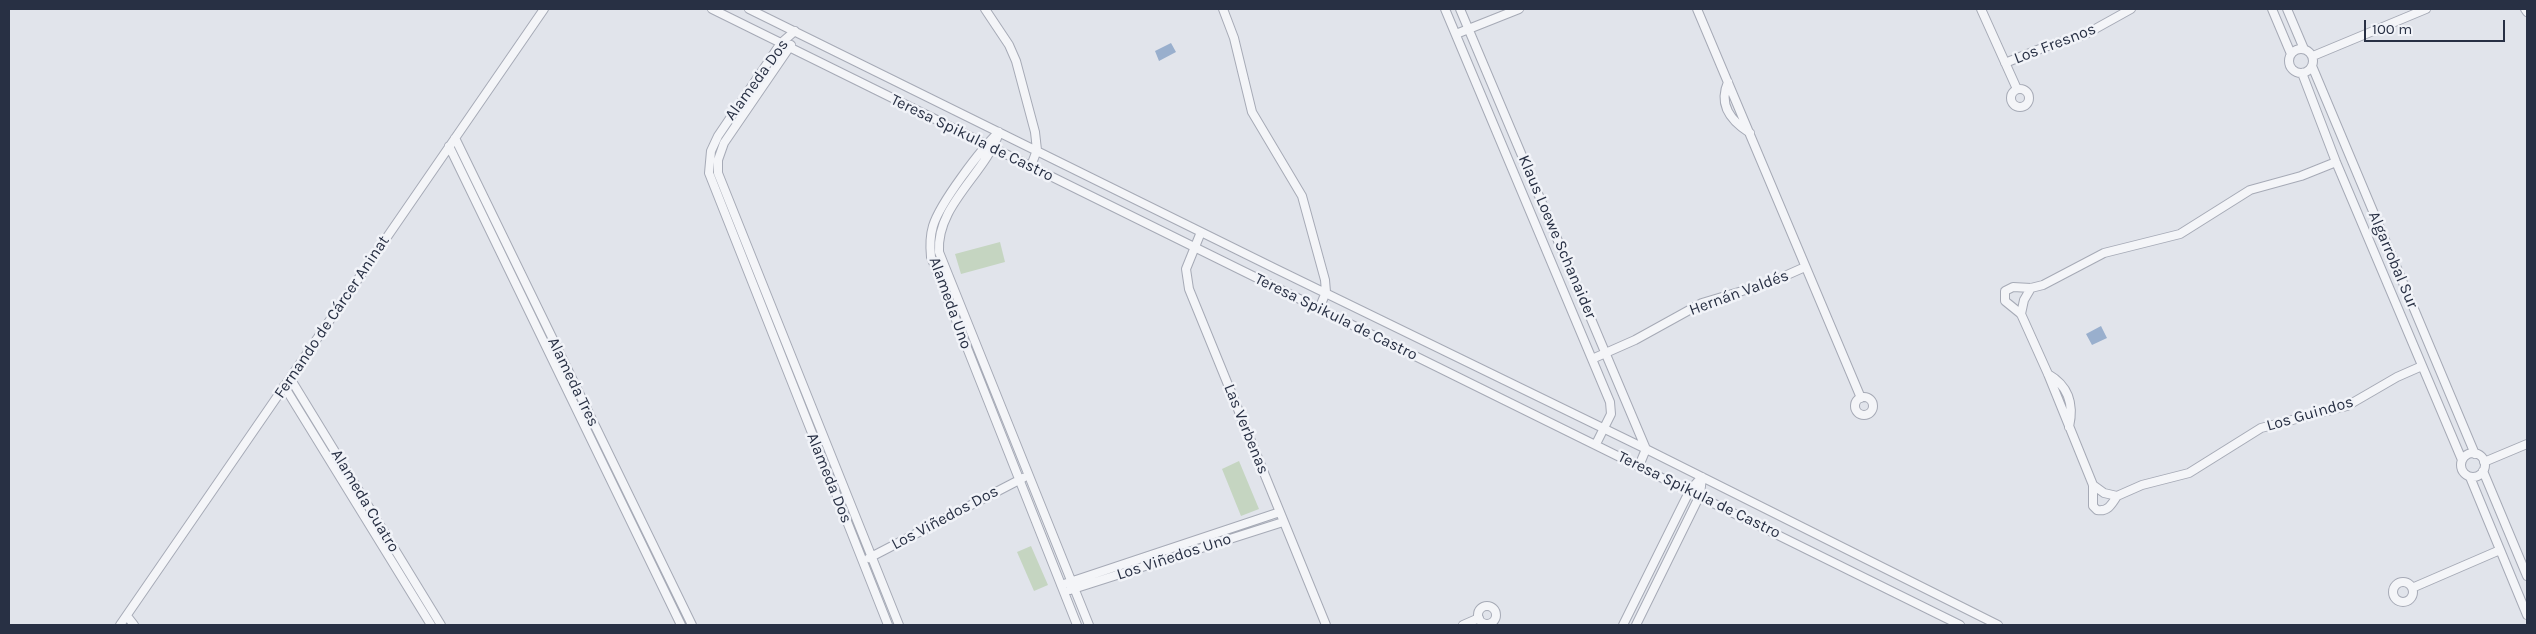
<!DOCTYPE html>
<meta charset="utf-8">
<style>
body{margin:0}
#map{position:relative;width:2536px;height:634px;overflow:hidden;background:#e1e4eb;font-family:Karla,sans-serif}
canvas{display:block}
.frame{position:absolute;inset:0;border:10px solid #283044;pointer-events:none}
.scale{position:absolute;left:2364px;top:20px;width:141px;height:22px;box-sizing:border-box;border:2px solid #283044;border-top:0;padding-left:6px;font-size:15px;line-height:18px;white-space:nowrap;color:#283044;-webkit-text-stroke:4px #f1f3f8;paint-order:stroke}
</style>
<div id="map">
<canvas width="2536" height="634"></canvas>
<div class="frame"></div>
<div class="scale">100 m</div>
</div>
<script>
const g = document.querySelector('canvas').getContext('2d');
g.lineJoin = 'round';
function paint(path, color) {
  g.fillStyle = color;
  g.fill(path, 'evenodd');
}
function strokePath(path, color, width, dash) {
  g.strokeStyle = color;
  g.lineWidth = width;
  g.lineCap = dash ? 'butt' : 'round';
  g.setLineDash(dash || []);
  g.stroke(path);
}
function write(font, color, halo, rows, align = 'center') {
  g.font = font + ' Karla,sans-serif';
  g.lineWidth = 5;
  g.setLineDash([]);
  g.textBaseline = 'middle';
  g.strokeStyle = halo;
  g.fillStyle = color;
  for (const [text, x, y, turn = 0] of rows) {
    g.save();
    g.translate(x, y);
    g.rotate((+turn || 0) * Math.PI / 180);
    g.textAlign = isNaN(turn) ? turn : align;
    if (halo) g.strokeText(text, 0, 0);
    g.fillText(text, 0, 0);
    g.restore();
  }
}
paint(new Path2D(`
 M1000,242L1005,262L961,274L955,254Z
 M1239,461L1259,509L1241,516L1222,469Z
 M1031,546L1048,585L1034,591L1017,552Z`), '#c5d5c1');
paint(new Path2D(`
 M1171,43L1176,52L1159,61L1155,51Z
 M2101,326L2107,338L2092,345L2086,334Z`), '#99afcd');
const street = new Path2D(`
 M712,9L1960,625
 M749,9L1274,268L1646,449L1998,625
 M985,9L1009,45L1016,61L1035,132L1037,150L1031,166
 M1223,9L1234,38L1252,112L1302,196L1325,280L1326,292L1319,309
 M1445,9L1610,402L1611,414L1596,444
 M1460,9L1646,449L1639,466
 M1697,9L1861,398
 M1981,9L2017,89
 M2272,9L2291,54
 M2287,9L2304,49
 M2525,9L2527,12
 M795,31L781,43L718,136L711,151L709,173L888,625
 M1456,34L1519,9
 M791,45L724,143L718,160V173L899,625
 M2289 61a12 12 0 1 1 24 0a12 12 0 1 1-24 0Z
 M2313,56L2426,9
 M2005,63L2045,47L2086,34L2131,9
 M2312,66L2475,454
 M2302,73L2336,162L2462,460
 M1728,82C1718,105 1731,121 1750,133
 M2011 98a9 9 0 1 1 18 0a9 9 0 1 1-18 0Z
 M999,132C981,149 940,203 933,226C930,236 930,247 931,257L1077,625
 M999,133C984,175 936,206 939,252L1089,625
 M455,138L692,625
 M449,146L681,625
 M1201,232L1186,269L1189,289L1326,625
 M2021,314L2024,300L2031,288
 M1592,359L1635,340L1702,303L1769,283L1805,267
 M2048,374C2069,386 2074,405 2069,427
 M290,378L441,625
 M284,386L431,625
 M1855 406a9 9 0 1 1 18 0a9 9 0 1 1-18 0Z
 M2461 465a12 12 0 1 1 24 0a12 12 0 1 1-24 0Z
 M2484,462L2527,444
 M2483,471L2527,576
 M2470,477L2527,615
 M2093,485L2104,493L2117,496L2142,485L2189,473L2261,428L2347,406L2397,377L2422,366
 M2117,496C2112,504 2108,512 2097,510L2093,506V485L2048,374L2021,314L2005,301V291L2013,287L2031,288L2043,285L2104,253L2180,234L2250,190L2301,176L2336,162
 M869,558L1023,478
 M2393 592a10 10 0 1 1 20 0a10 10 0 1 1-20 0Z
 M1061,585L1280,512
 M2412,588L2500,550
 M1070,590L1283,522
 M1478 615a9 9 0 1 1 18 0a9 9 0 1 1-18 0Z
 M127,616L134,625
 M120,625L544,9
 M1463,625L1479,618
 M1623,625L1690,490L1702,477
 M1636,625L1700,495L1702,477`);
strokePath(street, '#a6aab6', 10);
strokePath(street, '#f4f5f8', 8);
write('16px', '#283044', '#f1f3f8', [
 ["Los Fresnos",2055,44,-21],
 ["Alameda Dos",757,80,-54],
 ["Teresa Spikula de Castro",972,138,26],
 ["Klaus Loewe Schanaider",1557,237,67],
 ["Algarrobal Sur",2393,260,67],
 ["Hernán Valdés",1739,293,-20],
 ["Alameda Uno",950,303,70],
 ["Fernando de Cárcer Aninat",332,317,-56],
 ["Teresa Spikula de Castro",1336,317,26],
 ["Alameda Tres",573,382,64],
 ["Los Guindos",2310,414,-16],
 ["Las Verbenas",1246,429,68],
 ["Alameda Dos",829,478,68],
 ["Teresa Spikula de Castro",1699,495,26],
 ["Alameda Cuatro",365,501,59],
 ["Los Viñedos Dos",945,518,-28],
 ["Los Viñedos Uno",1174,557,-18]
]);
</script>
